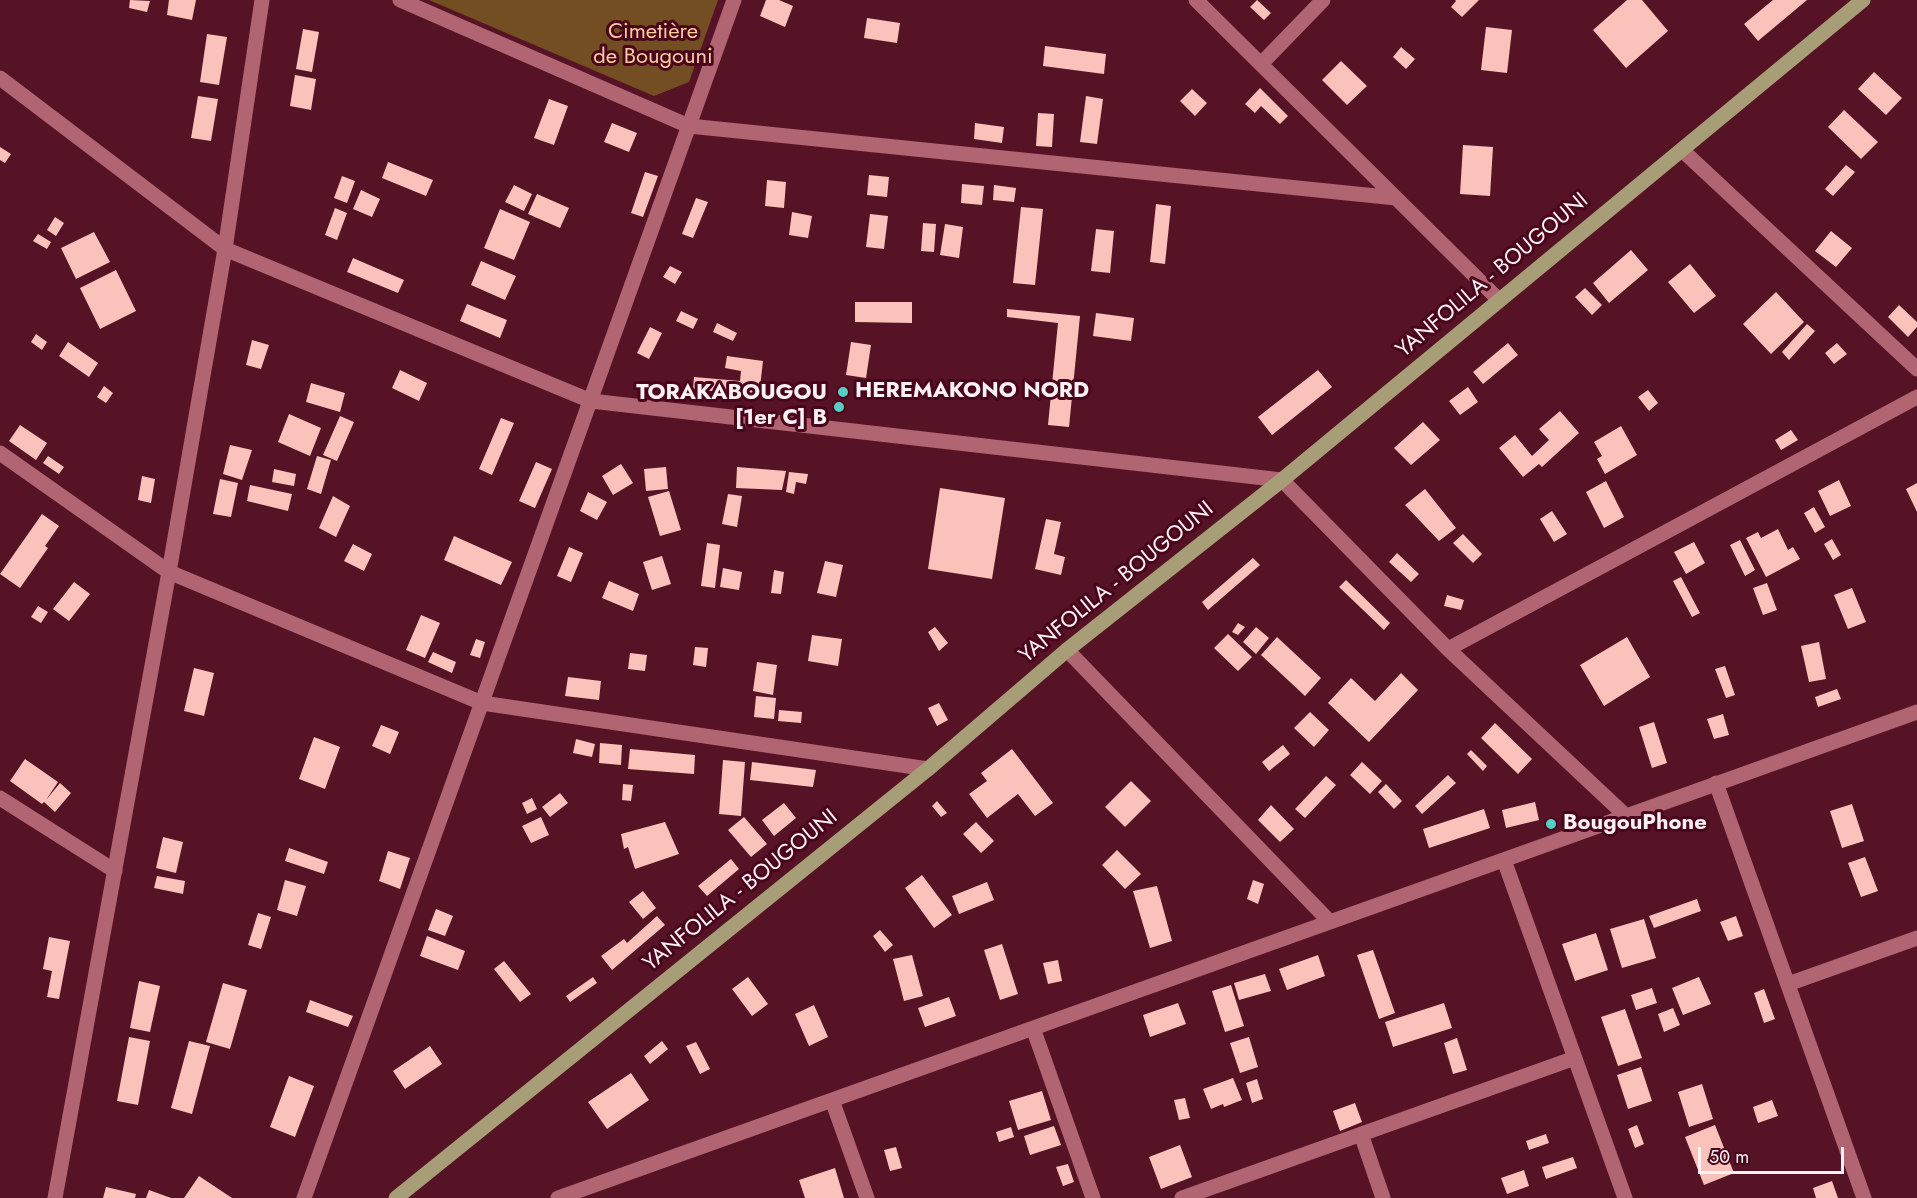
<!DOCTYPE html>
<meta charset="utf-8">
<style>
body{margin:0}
#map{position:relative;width:1917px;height:1198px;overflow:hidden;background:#561325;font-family:Jost,sans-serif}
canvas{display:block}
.scale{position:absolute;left:1698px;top:1147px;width:146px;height:27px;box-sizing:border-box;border:3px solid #fbf2f3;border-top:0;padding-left:8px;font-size:18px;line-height:21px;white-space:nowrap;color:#fbf2f3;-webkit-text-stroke:4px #4a051c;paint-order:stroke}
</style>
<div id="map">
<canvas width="1917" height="1198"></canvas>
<div class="scale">50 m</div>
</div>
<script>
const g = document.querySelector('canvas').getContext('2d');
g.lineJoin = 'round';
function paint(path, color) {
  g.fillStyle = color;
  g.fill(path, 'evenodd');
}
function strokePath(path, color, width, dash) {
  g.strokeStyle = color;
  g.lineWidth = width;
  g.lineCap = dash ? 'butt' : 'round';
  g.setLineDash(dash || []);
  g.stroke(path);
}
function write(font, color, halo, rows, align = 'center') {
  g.font = font + ' Jost,sans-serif';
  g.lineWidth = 6;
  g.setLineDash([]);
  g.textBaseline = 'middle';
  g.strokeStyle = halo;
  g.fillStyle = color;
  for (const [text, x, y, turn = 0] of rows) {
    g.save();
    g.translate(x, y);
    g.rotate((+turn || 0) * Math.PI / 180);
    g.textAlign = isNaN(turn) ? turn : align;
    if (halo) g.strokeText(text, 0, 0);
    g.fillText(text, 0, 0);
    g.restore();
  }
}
paint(new Path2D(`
 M429,0H718L689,82L654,96Z`), '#724e22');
paint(new Path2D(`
 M130,0L150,1L147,12L129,8Z
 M169,0H196L192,20L167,15Z
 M766,0H779L793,6L785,27L760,16Z
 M1257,0L1271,13L1264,20L1250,7Z
 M1455,0H1479L1462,17L1451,7L1456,1Z
 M1627,0H1642L1668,31L1626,68L1593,30Z
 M1773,0H1807L1758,41L1744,24Z
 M867,18L900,23L897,43L864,38Z
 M1486,27L1512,30L1507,73L1481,70Z
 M303,29L319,32L312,72L296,69Z
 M207,34L227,37L219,85L200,82Z
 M1045,46L1106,54L1104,74L1043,66Z
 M1401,47L1415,59L1406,69L1393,57Z
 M1341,61L1367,86L1347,105L1322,80Z
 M1874,72L1902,98L1886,115L1858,89Z
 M295,75L316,79L311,110L290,106Z
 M1260,88L1288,116L1280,124L1261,106L1255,113L1245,104Z
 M1192,89L1207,103L1195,116L1180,101Z
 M198,96L218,99L211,141L191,138Z
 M1086,96L1103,99L1097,144L1080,142Z
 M549,99L568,106L554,145L534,138Z
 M1844,110L1878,142L1861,159L1828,127Z
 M1038,113L1054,114L1052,147L1036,146Z
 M612,123L637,133L629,152L604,142Z
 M975,123L1004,127L1002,143L974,139Z
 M1463,145L1493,147L1490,196L1460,194Z
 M0,147L11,154L5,163L0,160Z
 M388,162L433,180L426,196L382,178Z
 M1846,165L1855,172L1833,196L1825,189Z
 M645,172L658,176L643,217L631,213Z
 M869,175L889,177L887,197L867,195Z
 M342,176L355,181L347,203L334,198Z
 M767,180L786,182L784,208L765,206Z
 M962,184L984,186L982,205L961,203Z
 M514,185L532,194L524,211L505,202Z
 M994,185L1016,188L1014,202L993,200Z
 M361,190L380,199L372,217L353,209Z
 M537,194L569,208L560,228L528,214Z
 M696,198L708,202L693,238L682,234Z
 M1156,204L1171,206L1165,264L1150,262Z
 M1021,207L1043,209L1035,285L1013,283Z
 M335,208L347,213L337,240L325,235Z
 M500,209L530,222L514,260L484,248Z
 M792,212L812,216L808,238L789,235Z
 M870,214L888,216L884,249L866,247Z
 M55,217L64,223L56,236L47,230Z
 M923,223L936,224L934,252L921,251Z
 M945,224L963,227L959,258L940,255Z
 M1096,229L1114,231L1110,273L1091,271Z
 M1831,231L1852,248L1836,267L1815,251Z
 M94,232L110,262L76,279L61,248Z
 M38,234L51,242L47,249L33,241Z
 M1631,250L1648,270L1609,303L1593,283Z
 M353,258L404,280L398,293L347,272Z
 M481,261L516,276L505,300L471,285Z
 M1690,264L1716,296L1694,313L1668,282Z
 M670,266L682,272L675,284L663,277Z
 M116,270L136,311L100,329L80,288Z
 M1585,288L1602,305L1592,315L1575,297Z
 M1776,292L1804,322L1771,354L1743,324Z
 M855,302H912V323L855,322Z
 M467,304L507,320L500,338L460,321Z
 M1899,305L1917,322V327L1908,337L1888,317Z
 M1007,309L1080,316L1069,427L1048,425L1058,323L1007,317Z
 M681,311L698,319L693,329L676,321Z
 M1096,313L1134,318L1131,341L1093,336Z
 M717,323L737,333L733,341L713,332Z
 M1807,324L1815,331L1789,360L1782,352Z
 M650,327L662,333L649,359L637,353Z
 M36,334L47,342L42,350L31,342Z
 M252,340L269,345L261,369L246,365Z
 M68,342L98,363L89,377L59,356Z
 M851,342L871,345L866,378L846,375Z
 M1508,343L1518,355L1483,384L1473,372Z
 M1837,343L1847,354L1834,364L1825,353Z
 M727,356L763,361L759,396L693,389L694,377L740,381L741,371L725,368Z
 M400,370L427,383L419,401L392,388Z
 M1318,370L1332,387L1272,435L1258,417Z
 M311,383L345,393L340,412L306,402Z
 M895,385L906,387L904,399L893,397Z
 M104,386L113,393L106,403L97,397Z
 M1468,387L1478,402L1460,415L1449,401Z
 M1648,390L1658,403L1649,411L1638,397Z
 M1560,411L1579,433L1542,467L1539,464L1523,477L1499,448L1515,435L1532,456L1549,440L1539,429Z
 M289,414L321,428L310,456L278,442Z
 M340,416L354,422L337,461L323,455Z
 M501,418L514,423L492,475L479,469Z
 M1423,422L1440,440L1411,465L1394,448Z
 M20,425L47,443L36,460L9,441Z
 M1621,426L1637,455L1605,474L1597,459L1602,456L1594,442Z
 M1791,430L1798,440L1781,450L1775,440Z
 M230,445L252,450L242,480L223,474Z
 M48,456L64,467L59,474L43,463Z
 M317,456L331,460L321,494L307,489Z
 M536,462L552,469L535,508L519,501Z
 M621,464L633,483L613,495L602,476Z
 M666,467L668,489L646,491L644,469Z
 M737,467L786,471L782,490L736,488Z
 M274,469L296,474L294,486L272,482Z
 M789,472L808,474L806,484L796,482L794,494L786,492Z
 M142,476L155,479L151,503L138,500Z
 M220,479L238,483L231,517L213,514Z
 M1839,480L1851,506L1830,516L1818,491Z
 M1606,481L1624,517L1604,528L1586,492Z
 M1917,483V512L1906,489Z
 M250,485L292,494L288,511L247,501Z
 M940,488L1005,498L992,579L928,569Z
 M1425,489L1456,528L1439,541L1405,505Z
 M669,491L681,530L660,536L648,497Z
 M588,492L607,502L597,520L580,511Z
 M728,494L742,496L737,527L722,524Z
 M333,496L350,506L336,537L319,528Z
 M1814,507L1825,527L1815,533L1804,513Z
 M1552,511L1567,534L1554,542L1540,519Z
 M42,514L59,526L45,546L48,548L20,588L0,574Z
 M1046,519L1061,522L1054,554L1065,557L1061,575L1035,569Z
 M1778,529L1788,550L1793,547L1800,559L1766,577L1746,538L1758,532L1761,538Z
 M1463,534L1482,554L1473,563L1453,543Z
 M454,536L512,562L501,585L444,560Z
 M1832,539L1841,555L1833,560L1824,544Z
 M1740,540L1755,570L1745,576L1730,545Z
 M1694,542L1705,563L1686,574L1674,552Z
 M707,543L720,545L715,588L701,586Z
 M353,544L372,554L364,571L344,561Z
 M569,547L583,553L571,582L557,576Z
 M1397,553L1419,574L1411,582L1389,562Z
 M662,556L671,584L652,590L643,562Z
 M1253,558L1260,565L1208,610L1202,602Z
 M825,561L843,565L836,597L817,593Z
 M723,568L742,572L739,590L720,587Z
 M774,570L784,572L781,594L771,593Z
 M1681,577L1700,613L1692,617L1673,581Z
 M1346,580L1390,623L1384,630L1339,587Z
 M609,581L639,594L633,611L602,598Z
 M74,582L90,594L69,621L53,609Z
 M1767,583L1777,610L1763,615L1753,588Z
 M1852,588L1866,622L1848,629L1834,595Z
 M1447,595L1464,600L1461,610L1444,606Z
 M38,606L48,612L41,623L31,617Z
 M421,615L440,623L425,658L406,650Z
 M1238,623L1245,627L1238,635L1232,632Z
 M935,627L948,643L939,651L928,632Z
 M1256,627L1269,638L1256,654L1243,642Z
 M1228,634L1252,657L1238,671L1214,648Z
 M812,635L842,639L838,666L808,661Z
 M1277,637L1321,678L1305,696L1261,655Z
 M1627,637L1650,677L1604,706L1580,665Z
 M476,639L485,642L480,658L470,655Z
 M1819,642L1826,679L1809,682L1801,646Z
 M695,647L708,648L706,667L693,665Z
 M433,652L456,662L452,673L428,662Z
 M630,653L647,655L645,671L628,669Z
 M757,662L777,665L773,695L753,691Z
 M1725,666L1735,695L1726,698L1715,669Z
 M194,668L214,673L204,716L184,711Z
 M1401,673L1418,690L1369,742L1328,703L1351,678L1375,701Z
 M568,677L601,681L599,700L565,696Z
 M1837,689L1841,699L1818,707L1815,697Z
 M756,696L776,698L774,719L754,717Z
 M939,703L948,720L937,726L928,708Z
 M779,710L802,712L801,723L778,721Z
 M1310,712L1329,730L1314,747L1294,728Z
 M1723,714L1729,735L1714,739L1707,719Z
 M1654,722L1667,763L1652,768L1639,727Z
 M1495,723L1532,759L1518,774L1481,738Z
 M381,725L399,732L390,754L372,746Z
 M314,737L340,747L325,789L299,779Z
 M576,739L595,744L592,757L573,753Z
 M600,743L622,745L621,765L599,763Z
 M1283,745L1290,754L1269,771L1262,762Z
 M630,749L695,755L694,774L628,769Z
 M1012,749L1053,803L1035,816L1018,794L987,818L969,794L987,781L981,773Z
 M1471,750L1487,766L1483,771L1467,754Z
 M25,759L58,782L46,800L60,783L71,793L55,812L44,802L42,804L10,781Z
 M723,760L745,762L741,816L719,814Z
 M752,762L816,770L813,787L750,780Z
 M1362,762L1382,781L1370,794L1350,775Z
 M1448,775L1456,783L1422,814L1415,806Z
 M1326,776L1336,785L1305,818L1295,809Z
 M1131,781L1151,801L1125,827L1105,807Z
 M623,784L633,785L631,801L622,800Z
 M1386,784L1402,801L1394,809L1378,792Z
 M560,793L568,803L550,817L542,807Z
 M532,798L537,809L527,814L522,803Z
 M937,801L947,813L941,817L932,806Z
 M1535,802L1539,820L1506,828L1502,810Z
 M784,803L796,818L774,836L762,820Z
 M1852,804L1864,841L1842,848L1830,811Z
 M1271,805L1294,829L1280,842L1258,820Z
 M1484,809L1490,828L1429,848L1423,829Z
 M541,817L549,835L531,843L522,826Z
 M744,817L767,844L751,857L728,830Z
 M665,822L679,854L635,869L628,847L624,849L621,834Z
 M976,822L994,841L981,853L963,834Z
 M163,837L183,842L176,873L156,868Z
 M289,848L328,862L324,874L285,861Z
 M1117,850L1141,874L1125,889L1102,865Z
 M388,851L410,858L400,889L379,881Z
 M1865,857L1878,891L1861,897L1848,863Z
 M731,859L739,869L707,896L698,886Z
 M922,875L952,915L934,928L905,888Z
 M157,876L185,881L183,894L154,888Z
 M285,880L306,886L297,916L277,910Z
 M1253,880L1264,884L1258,904L1247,899Z
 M987,882L994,900L959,914L952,896Z
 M1157,886L1172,941L1150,948L1133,891Z
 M643,891L656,908L643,919L629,902Z
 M1697,899L1701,911L1654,928L1649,916Z
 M436,909L453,916L445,936L428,930Z
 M258,913L271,917L261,949L248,945Z
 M657,916L665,925L612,970L601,956L624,939L627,943Z
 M1736,916L1743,936L1728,941L1720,922Z
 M1644,919L1656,958L1622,968L1610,929Z
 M880,930L893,945L885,952L873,936Z
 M1596,933L1608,970L1575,981L1562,944Z
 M427,936L465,951L458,970L420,956Z
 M49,937L70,941L59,999L47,997L52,971L43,969Z
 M1002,944L1018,994L1000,1000L984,950Z
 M1373,950L1395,1013L1379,1019L1357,955Z
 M912,955L923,996L904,1001L893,959Z
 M1318,955L1325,976L1287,990L1279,969Z
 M1058,960L1062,981L1048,984L1043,963Z
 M504,961L531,994L520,1002L494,969Z
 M1265,974L1271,991L1239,1000L1234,983Z
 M593,977L597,983L570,1002L566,996Z
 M748,977L768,1004L752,1016L732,989Z
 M1699,977L1711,1004L1683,1015L1672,988Z
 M139,981L160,986L150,1032L130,1028Z
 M223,983L247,990L230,1049L206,1042Z
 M1231,985L1244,1026L1225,1032L1212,991Z
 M1652,988L1657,1003L1636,1010L1631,995Z
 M1764,989L1775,1019L1764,1023L1754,993Z
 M949,997L956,1016L925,1027L918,1008Z
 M310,1000L353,1016L348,1027L306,1012Z
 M1178,1003L1186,1024L1150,1037L1143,1015Z
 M1444,1003L1452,1028L1393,1047L1385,1022Z
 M814,1005L828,1037L809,1046L795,1014Z
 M1673,1008L1680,1025L1664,1032L1658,1014Z
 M1625,1009L1642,1058L1618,1066L1601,1017Z
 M129,1037L150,1041L138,1105L117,1101Z
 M1249,1037L1258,1067L1240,1073L1230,1043Z
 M1457,1038L1467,1070L1453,1074L1444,1043Z
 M189,1041L210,1046L192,1114L171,1108Z
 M662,1041L668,1049L650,1064L644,1056Z
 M696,1042L710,1069L700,1074L686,1046Z
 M430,1046L442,1064L405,1089L393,1071Z
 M1641,1067L1652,1101L1628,1109L1617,1075Z
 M631,1073L649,1100L607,1129L588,1102Z
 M289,1076L314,1086L295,1137L270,1127Z
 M1233,1078L1242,1100L1224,1107L1223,1104L1211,1109L1203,1089Z
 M1257,1079L1263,1099L1252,1103L1246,1083Z
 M1702,1084L1713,1119L1689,1127L1678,1092Z
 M1042,1091L1051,1120L1018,1130L1009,1101Z
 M1185,1098L1190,1118L1179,1120L1174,1100Z
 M1772,1100L1778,1116L1758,1123L1753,1107Z
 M1355,1103L1362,1122L1340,1131L1333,1111Z
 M1637,1125L1644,1144L1635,1148L1628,1129Z
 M1715,1125L1734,1173L1704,1185L1685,1137Z
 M1054,1126L1061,1145L1030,1155L1024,1136Z
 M1011,1127L1014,1137L999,1142L996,1132Z
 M1546,1134L1549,1143L1529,1150L1526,1141Z
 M1180,1145L1192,1177L1161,1189L1149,1157Z
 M896,1147L902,1168L890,1171L884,1150Z
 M1573,1157L1577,1168L1546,1179L1542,1167Z
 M1068,1164L1074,1182L1063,1186L1056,1167Z
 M835,1168L844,1198H805L799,1180Z
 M1524,1170L1529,1186L1507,1194L1501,1178Z
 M199,1176L232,1198H184Z
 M1832,1181L1838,1198H1816L1813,1188Z
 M106,1187L136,1194L135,1198H103Z
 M149,1190L171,1198H146Z`), '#fac2ba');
strokePath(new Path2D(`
 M400,0L689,126L1396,198
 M1196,0L1499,300
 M1261,64L1323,0
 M0,78L225,249L591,401L1282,480L1448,649L1626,816
 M1682,150L1917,369
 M0,453L169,572L482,703L928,769
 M1448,649L1917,397
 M1067,650L1330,922
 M1716,783L1864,1198
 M0,798L115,871
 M1504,860L1625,1198
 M1788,984L1917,938
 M1033,1028L1093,1198
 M832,1100L867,1198
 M1361,1134L1383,1198
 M304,1198L734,0
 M558,1198L1917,712
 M1182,1198L1575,1058`), '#b16472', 15);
strokePath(new Path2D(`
 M55,1198L169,572L225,249L262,0`), '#b16472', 15);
strokePath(new Path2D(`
 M396,1198L928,769L1067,650L1282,480L1863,0`), '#a79d76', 15);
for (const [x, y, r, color] of [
 [843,392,6,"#55cec5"],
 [839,407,6,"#55cec5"],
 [1551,824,6,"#55cec5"]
]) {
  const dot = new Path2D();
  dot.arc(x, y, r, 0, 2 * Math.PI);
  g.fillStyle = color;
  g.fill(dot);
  strokePath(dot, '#4a051c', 2);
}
write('22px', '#fbcd9b', '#4a051c', [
 ["Cimetière",653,33],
 ["de Bougouni",653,58]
]);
write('22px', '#fbf2f3', '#4a051c', [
 ["YANFOLILA - BOUGOUNI",1493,276,-40],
 ["YANFOLILA - BOUGOUNI",1117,583,-39],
 ["YANFOLILA - BOUGOUNI",741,891,-39]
]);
write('bold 22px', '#fbf2f3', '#4a051c', [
 ["HEREMAKONO NORD",855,392],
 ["TORAKABOUGOU",827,394,"right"],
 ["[1er C] B",827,419,"right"],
 ["BougouPhone",1563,824]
], 'left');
</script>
